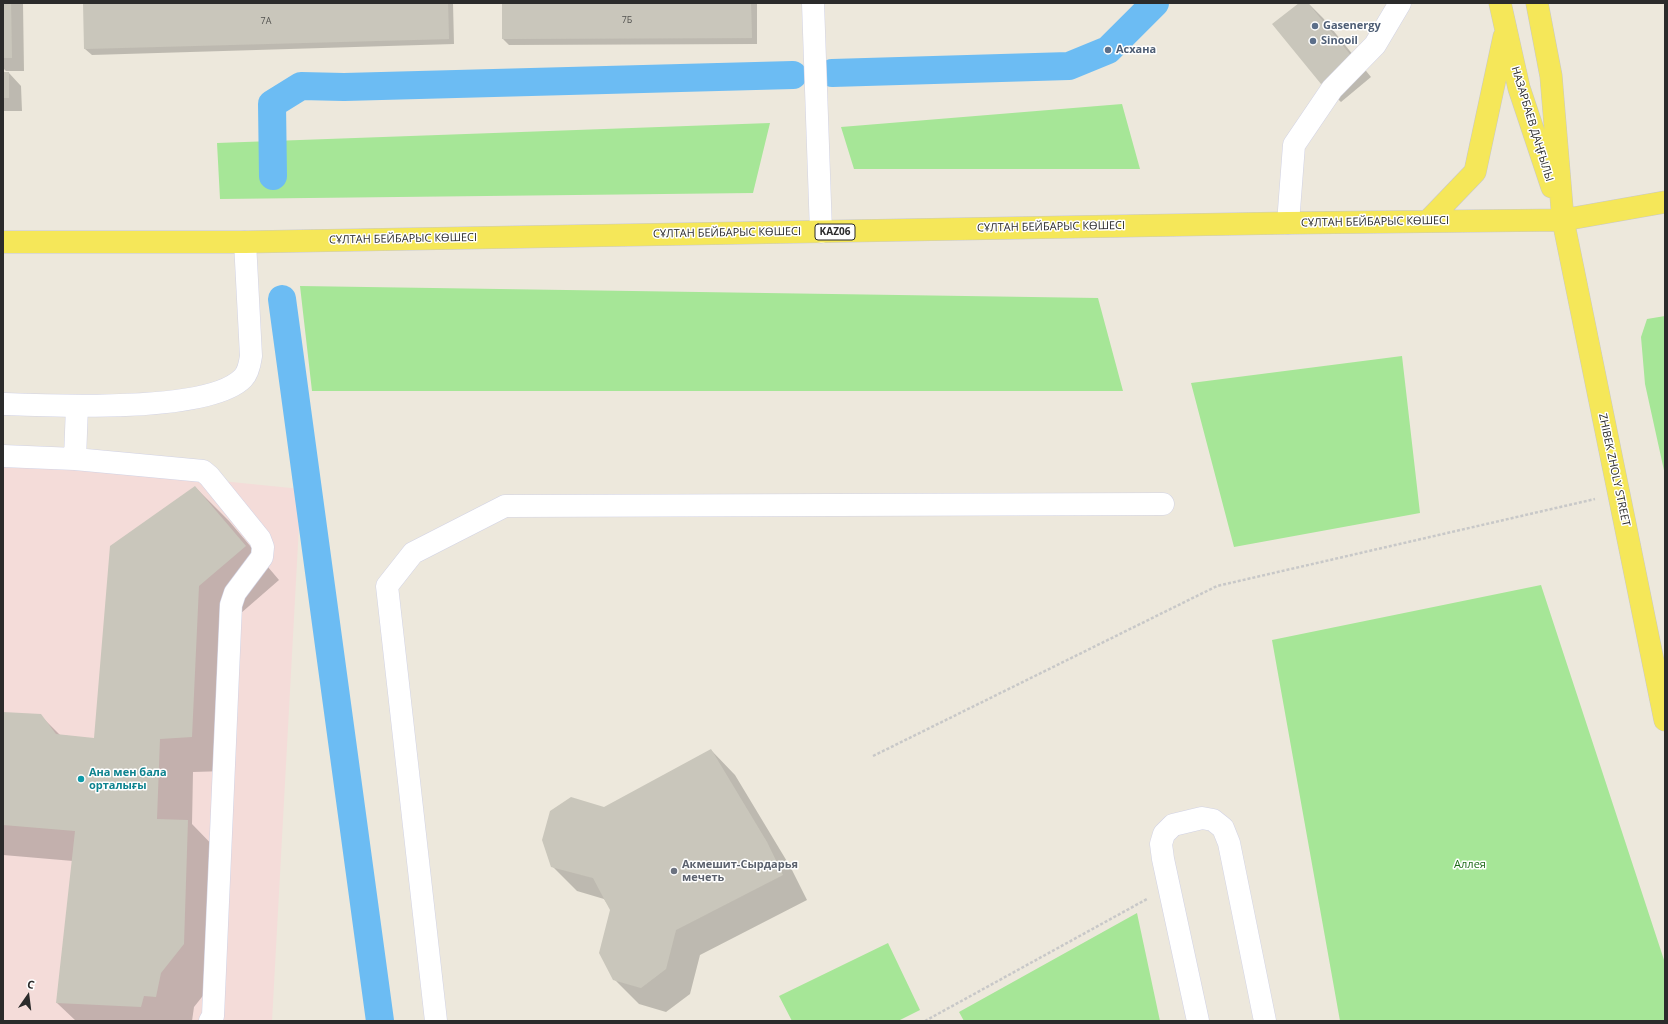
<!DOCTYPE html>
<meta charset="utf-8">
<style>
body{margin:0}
#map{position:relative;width:1668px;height:1024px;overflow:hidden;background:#ede8dc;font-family:"Open Sans",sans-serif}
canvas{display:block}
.frame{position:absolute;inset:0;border:4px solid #2b2b2b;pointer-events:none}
.north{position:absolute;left:8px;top:976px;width:40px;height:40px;-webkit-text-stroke:3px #fff;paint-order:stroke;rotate:14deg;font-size:11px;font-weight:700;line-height:16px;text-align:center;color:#2b2b2b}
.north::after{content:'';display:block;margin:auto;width:14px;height:18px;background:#2b2b2b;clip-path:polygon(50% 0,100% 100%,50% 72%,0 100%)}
</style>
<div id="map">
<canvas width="1668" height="1024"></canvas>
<div class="frame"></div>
<div class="north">С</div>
</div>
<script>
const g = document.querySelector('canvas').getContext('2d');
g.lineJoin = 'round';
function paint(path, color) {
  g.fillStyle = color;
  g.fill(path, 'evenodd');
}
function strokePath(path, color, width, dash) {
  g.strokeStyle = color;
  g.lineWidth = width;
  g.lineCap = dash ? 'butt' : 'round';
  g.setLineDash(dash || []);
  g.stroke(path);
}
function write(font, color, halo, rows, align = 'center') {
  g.font = font + ' "Open Sans",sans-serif';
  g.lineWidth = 3;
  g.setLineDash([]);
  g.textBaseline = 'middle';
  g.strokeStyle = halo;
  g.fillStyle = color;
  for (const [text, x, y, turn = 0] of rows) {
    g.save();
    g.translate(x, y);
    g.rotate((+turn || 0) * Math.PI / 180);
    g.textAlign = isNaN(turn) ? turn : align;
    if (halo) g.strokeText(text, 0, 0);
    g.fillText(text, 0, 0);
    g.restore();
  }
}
paint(new Path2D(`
 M3,459L301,489L272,1021H3Z`), '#f4dcd9');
paint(new Path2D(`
 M1122,104L1140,169H854L841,127Z
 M770,123L753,193L220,199L217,143Z
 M300,286L1098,298L1123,391H312Z
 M1665,316V475L1645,384L1641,337L1647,319Z
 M1402,356L1420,513L1234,547L1191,383Z
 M1541,585L1665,963V1021H1340L1272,640Z
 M1137,913L1160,1021H964L959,1012Z
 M888,943L920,1010L898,1021H792L779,996Z`), '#a6e697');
paint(new Path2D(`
 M3,3H23L24,71H6L3,68Z
 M84,3H453L454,44L92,55L85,49Z
 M503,3H757V44L509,45L503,39Z
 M1300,3H1308L1323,18L1371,77L1341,102L1322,84L1274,25Z
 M3,73H9L21,86L22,111H3Z
 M195,487L229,521L279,580L233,620L226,771L193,772L192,824L222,855L217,978L194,1007L192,1021H76L57,1003L73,861L3,855V713L40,715L60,735L95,739Z
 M711,750L735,775L791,868L807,900L700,955L690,994L666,1012L639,1004L614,979L611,910L604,899L577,891L552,866L604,808Z`), '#0003');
strokePath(new Path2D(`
 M832,73L1069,66L1108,50L1155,3
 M273,176L272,104L301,86L344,87L793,75
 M282,299L380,1021`), '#6cbcf3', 28);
paint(new Path2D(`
 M3,3H11L12,58H3Z
 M83,3H448L449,39L84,49Z
 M502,3H751L752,38L502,39Z
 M1299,3H1308L1353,58L1321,84L1272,24Z
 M3,72H9V98H3Z
 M195,486L246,546L199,586L192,737L160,739L157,819L188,820L184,944L161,973L156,997L144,996L141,1007L56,1003L75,831L3,825V712L41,714L56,734L94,738L110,546Z
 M711,749L767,842L783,875L676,930L666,969L641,988L613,980L599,953L610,910L593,878L551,867L542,840L550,811L571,797L604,807Z`), '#c9c6bb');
const minor = new Path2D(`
 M813,3L821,232
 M1288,223L1294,145L1332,89L1375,45L1400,3
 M3,404C52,406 209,413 243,378C248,373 250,363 251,356L245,242
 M3,456L75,459L203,471L209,476L260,539L263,547L262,557L235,593L231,605L213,1016L210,1021
 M75,459L77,406
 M436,1021L387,586L413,553L505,506L1163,504
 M1198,1021L1163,859L1161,844L1164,834L1173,825L1202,818L1213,820L1223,828L1229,843L1265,1021`);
const major = new Path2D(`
 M1500,3L1519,88L1552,187
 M1537,3L1551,76L1563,220L1665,720
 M1428,221L1475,172L1504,37
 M3,242H245L1288,223L1563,220L1665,202`);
strokePath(minor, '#d1d2e4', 23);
strokePath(major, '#c8c8c8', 23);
strokePath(new Path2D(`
 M873,756L1217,586L1595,499
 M925,1021L1147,899`), '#c8c8c8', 2.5, [3, 2]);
strokePath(minor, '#fff', 22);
strokePath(major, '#f5e759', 22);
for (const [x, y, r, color] of [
 [1315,26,4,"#5c6f8a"],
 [1313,41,4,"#5c6f8a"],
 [1108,50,4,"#5c6f8a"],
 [81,779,4,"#0f9aa8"],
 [674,871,4,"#6b7280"]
]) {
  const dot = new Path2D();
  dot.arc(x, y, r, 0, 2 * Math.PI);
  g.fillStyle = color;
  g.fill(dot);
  strokePath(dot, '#fff', 1.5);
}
write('9px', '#52524f', null, [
 ["7Б",627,20],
 ["7А",266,21]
]);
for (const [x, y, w] of [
 [835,232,40]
]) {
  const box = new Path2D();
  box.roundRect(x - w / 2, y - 8, w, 16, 3);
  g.fillStyle = '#fff';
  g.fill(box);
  strokePath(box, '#2b2b2b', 1);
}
write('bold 10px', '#2b2b2b', null, [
 ["KAZ06",835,232]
]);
write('bold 11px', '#4e5e75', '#fff', [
 ["Gasenergy",1323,26],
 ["Sinooil",1321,41],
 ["Асхана",1116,50]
], 'left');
write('11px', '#2b2b2b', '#fff', [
 ["НАЗАРБАЕВ ДАҢҒЫЛЫ",1532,124,73],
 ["СҰЛТАН БЕЙБАРЫС КӨШЕСІ",1375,222,-1],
 ["СҰЛТАН БЕЙБАРЫС КӨШЕСІ",1051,227,-1],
 ["СҰЛТАН БЕЙБАРЫС КӨШЕСІ",727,233,-1],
 ["СҰЛТАН БЕЙБАРЫС КӨШЕСІ",403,239,-1],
 ["ZHIBEK ZHOLY STREET",1614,470,78]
]);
write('bold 11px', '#0d838f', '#fff', [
 ["Ана мен бала",89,773],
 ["орталығы",89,786]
], 'left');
write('bold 11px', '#5b616d', '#fff', [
 ["Акмешит-Сырдарья",682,865],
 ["мечеть",682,878]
], 'left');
write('11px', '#1d6b18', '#fff', [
 ["Аллея",1470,865]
]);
</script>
